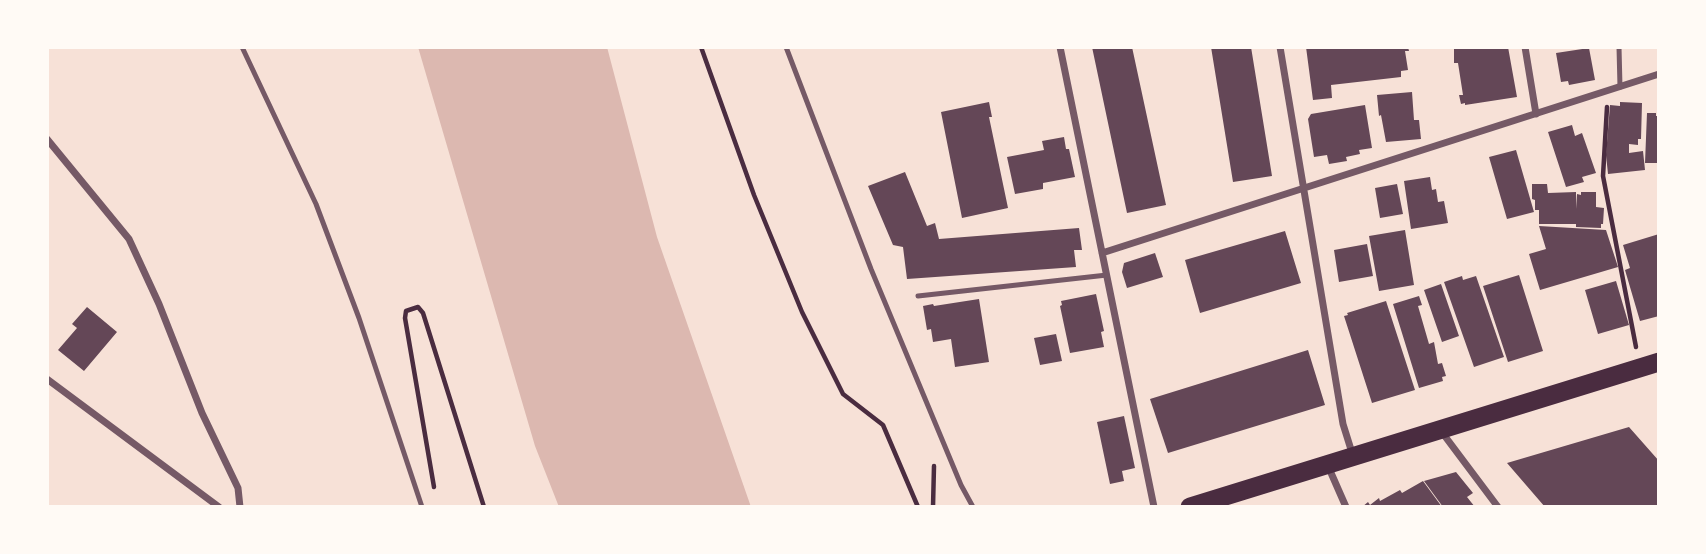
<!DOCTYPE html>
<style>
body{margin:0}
#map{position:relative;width:1706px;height:554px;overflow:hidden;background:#f7e1d7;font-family:Literata,serif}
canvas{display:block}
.frame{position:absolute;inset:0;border:49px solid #fffaf5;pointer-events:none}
</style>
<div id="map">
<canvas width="1706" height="554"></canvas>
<div class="frame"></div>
</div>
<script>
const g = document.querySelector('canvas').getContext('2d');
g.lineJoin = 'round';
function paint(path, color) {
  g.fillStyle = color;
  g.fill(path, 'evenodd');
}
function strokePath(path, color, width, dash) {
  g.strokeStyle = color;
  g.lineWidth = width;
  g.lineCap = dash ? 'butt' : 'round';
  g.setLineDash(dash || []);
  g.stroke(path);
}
paint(new Path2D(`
 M418,47H607L657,237L751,507H559L535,446Z`), '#dcb8b0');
paint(new Path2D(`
 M1092,47H1132L1166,205L1127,213Z
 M1211,47H1251L1272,176L1233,182Z
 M1306,47H1408L1409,51H1405L1408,70L1401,71V77L1331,85L1332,98L1313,100Z
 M1454,47H1508L1517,97L1465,105V103L1461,104L1459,95H1463L1458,63H1454Z
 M1589,48L1595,80L1569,85L1568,81L1561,82L1556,53Z
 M1412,92L1414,120H1419L1421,139L1386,142L1381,115L1379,116L1377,95Z
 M989,102L992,117H989L1008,208L962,218L941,112Z
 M1620,102L1642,103L1641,139H1638V145L1629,144V153L1643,151L1645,170L1608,174L1606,155L1610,105L1620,106Z
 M1365,105L1372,148L1359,150L1360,154L1346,157L1347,161L1329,164L1327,155L1314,157L1308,119L1311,114Z
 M1647,113H1656V116H1659V163H1645Z
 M1572,125L1575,136L1582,133L1596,173L1582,177L1584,182L1566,187L1548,132Z
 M1064,137L1066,149H1069L1075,177L1043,183V189L1015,194L1007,157L1044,150L1042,141Z
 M1516,150L1534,212L1507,219L1489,157Z
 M905,172L927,226L935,223L939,239L1079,228L1082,250H1074L1076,267L907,279L903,247L893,245L868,186Z
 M1430,177L1432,190L1436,189L1438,202L1444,201L1448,223L1411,229L1404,181Z
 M1397,184L1403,214L1380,218L1375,188Z
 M1532,184H1547L1548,193L1576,192V209L1577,194L1581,195V192H1596V207L1604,208L1603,224H1601V228L1576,227V224H1539V210H1535V200L1532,199Z
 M1539,226L1606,230L1618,267L1540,290L1529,254L1546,249Z
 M1405,230L1414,285L1379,291L1369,236Z
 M1285,231L1301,283L1200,313L1185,260Z
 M1659,234V316L1640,321L1625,270L1630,268L1623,245Z
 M1367,244L1373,276L1339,282L1334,250Z
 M1155,253L1163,277L1127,288L1122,272L1124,263Z
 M1519,275L1543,351L1508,362L1483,286Z
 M1462,276L1463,280L1476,276L1504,357L1474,367L1444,282Z
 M1616,281L1629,325L1598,334L1585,290Z
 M1441,284L1459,336L1442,342L1424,290Z
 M1096,294L1104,331L1101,332L1104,347L1070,353L1060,306L1062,305L1061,301Z
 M1419,296L1422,305L1418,306L1429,344L1434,342L1438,364L1442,363L1446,376L1442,377L1443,381L1419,388L1393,304Z
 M979,299L989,362L955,367L951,339L933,342L931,329L927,330L923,306L933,304L934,306Z
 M1386,301L1415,390L1372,403L1344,316L1348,315L1347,313Z
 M87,307L117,332L84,371L58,350L77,328L72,324Z
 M1056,334L1062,361L1040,365L1034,338Z
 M1308,350L1325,405L1168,453L1150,399Z
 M1124,416L1135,468L1122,471L1124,481L1110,484L1097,422Z
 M1629,427L1659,461V507H1545L1507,463Z
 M1456,472L1473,493L1467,497L1475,507H1443L1424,481Z
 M1423,481L1442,507H1362L1368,502L1370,505L1379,498L1380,501L1400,490L1402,493Z`), '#644757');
strokePath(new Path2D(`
 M701,47L754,195L802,312L843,394L883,425L918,507
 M1607,107L1603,176L1636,347
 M434,487L405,318L406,311L418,307L423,313L484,507
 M933,507L934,466`), '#4a2c40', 4.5);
strokePath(new Path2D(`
 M242,47L316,204L359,318L422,507
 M786,47L871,269L961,485L973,507
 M1619,47L1620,87
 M918,296L1107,275`), '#755966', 5);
strokePath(new Path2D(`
 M1060,47L1154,507
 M1280,47L1343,424L1353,456
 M1525,47L1536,114
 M47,139L129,239L159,304L202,413L238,488L240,507
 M1102,253L1659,74
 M47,379L219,507
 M1441,431L1498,507
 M1328,466L1346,507`), '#755966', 7);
strokePath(new Path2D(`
 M1190,507L1659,362`), '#4a2c40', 19);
</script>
